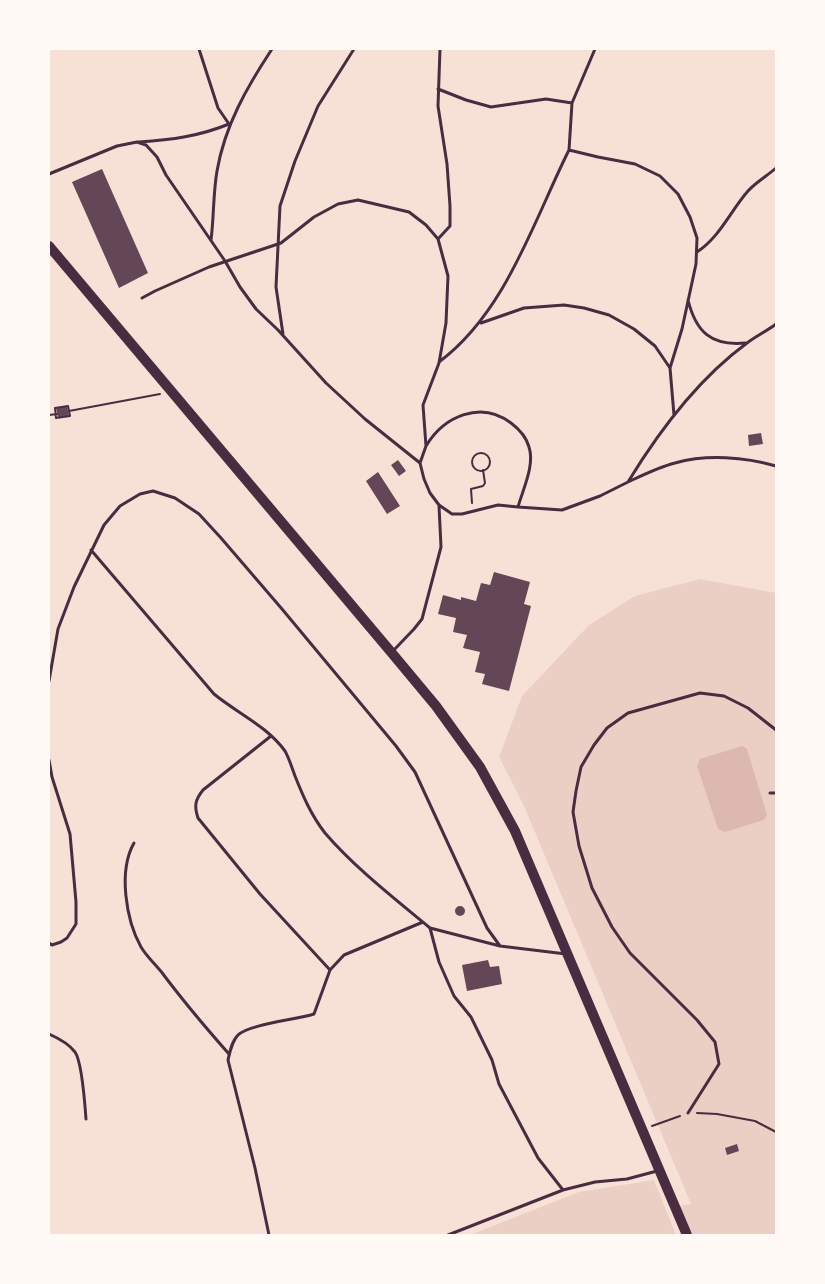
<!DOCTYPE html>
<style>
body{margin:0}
#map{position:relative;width:825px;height:1284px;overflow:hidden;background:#f7e1d7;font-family:"Open Sans",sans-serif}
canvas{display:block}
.frame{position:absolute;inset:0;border:50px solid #fffaf5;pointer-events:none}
</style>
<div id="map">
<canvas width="825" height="1284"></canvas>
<div class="frame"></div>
</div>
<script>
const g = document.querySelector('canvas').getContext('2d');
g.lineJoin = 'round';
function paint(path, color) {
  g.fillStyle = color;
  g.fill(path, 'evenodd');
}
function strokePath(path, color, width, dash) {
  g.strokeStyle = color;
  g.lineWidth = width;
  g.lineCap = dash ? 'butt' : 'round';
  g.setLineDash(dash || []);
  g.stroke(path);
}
paint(new Path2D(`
 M700,579L776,593V1235H694L674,1207L691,1204L524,806L499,757L522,696L589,625L635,596Z
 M654,1180L676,1235H470L579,1192Z`), '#ebcfc5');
paint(new Path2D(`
 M742,746L747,749L767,815L764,820L725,832L718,829L697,766L700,759Z`), '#dcb8b0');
paint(new Path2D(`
 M102,169L148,273L119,288L72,182Z
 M67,406L69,416L58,418L56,408Z
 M761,433L763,444L749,446L748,435Z
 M398,460L406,471L399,476L391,465Z
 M378,472L400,506L387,514L366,481Z
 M494,572L530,582L524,604L531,606L509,691L482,684L485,674L475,672L480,652L463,648L467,635L453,632L456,618L438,614L443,595L461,600V597L476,601L481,583L490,585Z
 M455 911a5 5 0 1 1 10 0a5 5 0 1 1-10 0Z
 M488,960L490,967L499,966L502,984L467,991L462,965Z
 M737,1144L739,1151L727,1155L725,1148Z`), '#644757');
strokePath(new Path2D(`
 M68,406L70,416L56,418L55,408Z
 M69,411L160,394
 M49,415L57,414
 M472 462a9 9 0 1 1 18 0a9 9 0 1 1-18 0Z
 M472,503L471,489L483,486L485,483L483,470
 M697,1113L717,1114L755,1121L776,1132
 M652,1126L680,1116`), '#4a2c40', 2);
strokePath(new Path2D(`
 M595,49L572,103L569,150L598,157L635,164L660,176L678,194L690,217L697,238L696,264L682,329L670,368L674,415
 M438,89L466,100L491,107L546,99L572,103
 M139,142C171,140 200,136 229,124L218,108L199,49
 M49,174L117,146L137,142L146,145L157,157L166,175L225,261L240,287L256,309L278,330L326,383L365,419L420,463
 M438,239L450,226V206L447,164L438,106L440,49
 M211,240C214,217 213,194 217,171C225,125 247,87 272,49
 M697,252C720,237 731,210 748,191C756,182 767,176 776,168
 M142,298L155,291L209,267L281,243L314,217L338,204L358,200L409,212L426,225L438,239L448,276L446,323L439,363L423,405L426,446L420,463L424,479L430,493L439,505L452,514H462L498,505L518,507C523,489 535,465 529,447C526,436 519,429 511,423C481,400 444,416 426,446
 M688,300C696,332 711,346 745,343
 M481,323L524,308L564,305L584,308L609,315L634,329L655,346L670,368
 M776,324C767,331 756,336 747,343C698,379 659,431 628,482C643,475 659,467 675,463C707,454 745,457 776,466
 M283,334L276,287L280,206L295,161L318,106L354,49
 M439,362C506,312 533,222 569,150
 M518,507L562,510L600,496L628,482
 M91,550L214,694C237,713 267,726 285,751C289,758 292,768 295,776C303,796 311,815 325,833C354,867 395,899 430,928
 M393,651L414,629L422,619L441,547L439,506
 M49,681L58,629L74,587L104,525L120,506L140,494L153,491L175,498L199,514L221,538L282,609L396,746L415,772L487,928L500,946
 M271,736L203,790C195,800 194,806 198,818L260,894L330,970
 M49,760L52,777L70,834L76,902V924L67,938L61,942L52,945L49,943
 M770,793H776
 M134,843C118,871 126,920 141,947C147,957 156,965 163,974C184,1002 206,1028 229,1054
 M49,1034C58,1038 69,1044 75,1052C82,1062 85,1105 86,1119
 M688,1113L719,1064L715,1042L697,1020L630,953L612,927L592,888L579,846L573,812L576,791L581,767L594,745L607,728L628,713L700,693L724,696L748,708L776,730
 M563,1190L538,1158L499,1084L492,1060L471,1017L454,996L439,962L430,928L500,946L566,954
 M269,1235L255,1168L228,1060C230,1051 232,1041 238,1035C250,1024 295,1020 314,1014L330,970L344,955L423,922
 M448,1235L563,1190L595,1182L627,1179L657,1171`), '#4a2c40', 3);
strokePath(new Path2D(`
 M49,246L391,652L436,706L480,767L515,831L687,1235`), '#4a2c40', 10);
</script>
